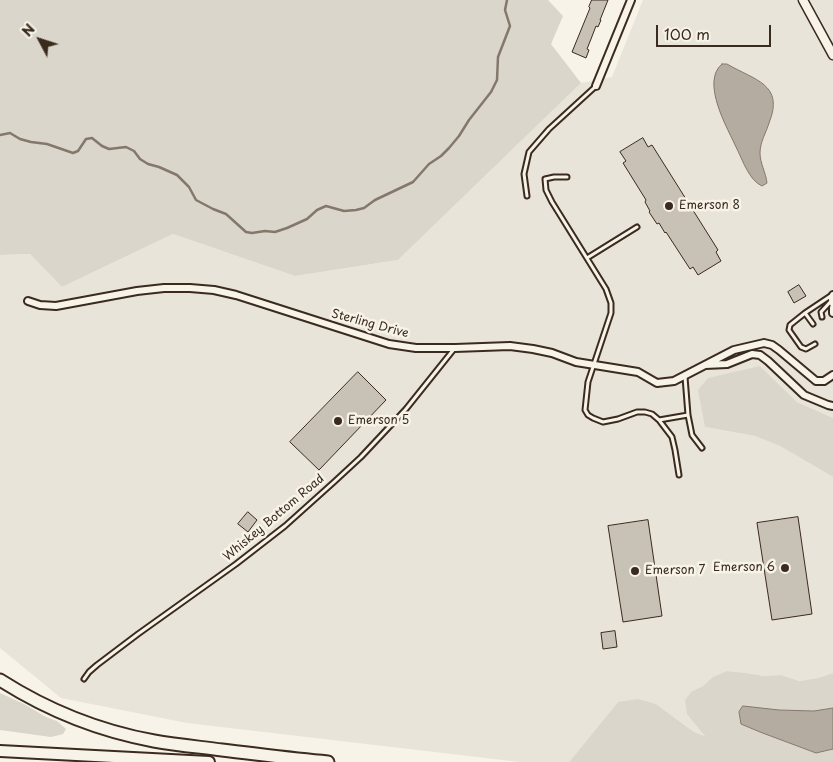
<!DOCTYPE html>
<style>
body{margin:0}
#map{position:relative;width:833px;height:762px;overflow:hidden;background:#f7f3e8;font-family:"Playpen Sans",sans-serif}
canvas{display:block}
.north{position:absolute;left:15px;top:15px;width:50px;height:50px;-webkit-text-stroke:4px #f7f3e8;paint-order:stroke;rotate:310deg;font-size:14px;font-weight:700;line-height:20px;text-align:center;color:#3b2a1e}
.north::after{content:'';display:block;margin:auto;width:18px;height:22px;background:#3b2a1e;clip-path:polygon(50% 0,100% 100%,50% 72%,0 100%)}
.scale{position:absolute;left:656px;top:25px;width:115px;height:22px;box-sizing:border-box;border:2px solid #3b2a1e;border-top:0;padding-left:6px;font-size:15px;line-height:18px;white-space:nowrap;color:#3b2a1e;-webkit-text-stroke:4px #f7f3e8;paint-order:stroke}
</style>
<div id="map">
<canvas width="833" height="762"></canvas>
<div class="north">N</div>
<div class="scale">100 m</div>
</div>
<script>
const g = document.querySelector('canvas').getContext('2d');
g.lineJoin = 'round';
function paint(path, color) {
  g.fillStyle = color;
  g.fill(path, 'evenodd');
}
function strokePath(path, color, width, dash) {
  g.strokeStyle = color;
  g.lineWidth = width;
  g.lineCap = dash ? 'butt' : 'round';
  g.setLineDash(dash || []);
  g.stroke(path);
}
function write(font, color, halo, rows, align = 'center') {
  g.font = font + ' "Playpen Sans",sans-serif';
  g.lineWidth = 5;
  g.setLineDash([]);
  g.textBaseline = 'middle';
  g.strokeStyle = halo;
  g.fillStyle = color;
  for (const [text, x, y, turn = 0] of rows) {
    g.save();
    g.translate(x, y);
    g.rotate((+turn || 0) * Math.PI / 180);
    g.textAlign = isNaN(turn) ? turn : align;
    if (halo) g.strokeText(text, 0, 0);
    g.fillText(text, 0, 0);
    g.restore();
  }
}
paint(new Path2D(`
 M643,0H833V418L797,402L760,366L705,427L755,436L780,446L833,477V673L818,678L798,681L781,675L764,676L747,673L727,671L714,677L703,686L692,691L698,726L706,736L694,732L656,704L618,702L569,762H520L187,723L61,698L0,648V255L30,254L62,287L173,234L295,276L398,260L581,83L612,77Z`), '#e9e4d9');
paint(new Path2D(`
 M0,0H548L563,16L551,44L581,83L398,260L295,276L173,234L62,287L30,254L0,255Z
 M760,366L797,402L833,418V477L780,446L755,436L705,427L698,390L708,378Z
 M727,671L747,673L764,676L781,675L799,681L818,678L833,673V708L814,711L779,710L741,724L760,732L815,753L833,749V762H569L618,702L638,699L656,704L694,732L705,736L687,714L685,700L692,691L703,686L713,677Z
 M0,693L24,704L46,717L57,721L66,729L63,734L51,737L0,730Z`), '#dbd6cb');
const water = new Path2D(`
 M722,64H727C754,80 785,84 769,123C766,133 760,142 760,153C760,163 766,173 767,183L762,186C749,180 743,161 737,149C728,129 700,82 722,64Z
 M743,706L779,710L814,711L833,708V749L816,753L760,732L741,724L739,712Z`);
paint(water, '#b4aca0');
strokePath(water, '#84786c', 1);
strokePath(new Path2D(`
 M0,135L10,133L20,139L31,142L47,144L73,153L78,151L86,139L92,138L102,146L109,149L126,147L134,151L140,159L148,164L159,167L177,175L189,187L196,200L213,209L226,214L246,232L252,233L265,231L275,232L287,228L307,219L317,210L326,206L344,211L356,210L364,208L375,200L413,182L429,164L441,156L449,148L459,136L469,120L491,92L497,80L498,57L510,26L505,10L507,0`), '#84786c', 2.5);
const building = new Path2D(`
 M592,0H608L600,20H601L598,27L596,26L591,39L587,49L589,50L586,58L572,52L590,8L589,7Z
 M643,138L648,147L652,145L718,250L716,252L721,261L698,275L693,267L690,269L666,232L665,233L659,223L657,224L649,212L650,211L645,202L646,200L623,163L626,161L620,152Z
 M799,285L806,296L794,303L788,292Z
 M358,372L386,400L319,470L290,442Z
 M248,512L257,520L248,532L238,524Z
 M798,517L812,614L772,620L757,523Z
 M648,520L662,616L623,622L608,526Z
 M615,631L617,647L603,649L601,633Z`);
paint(building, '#c8c1b6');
strokePath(building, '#3b2a1e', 1);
const service = new Path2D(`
 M567,177H554L545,179L546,190L552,202L606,289L611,303V313L588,382L585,410L588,415L593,418L603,422L618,419L637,412H645L652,414L659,420L672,437L675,450L679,475
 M527,196L524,174L529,152L549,129L596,86
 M587,258L637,227
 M805,313L832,295
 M822,317L821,312L832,300
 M813,324L805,313L790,325L789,330L801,347L806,349L815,344
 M685,377L688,415L692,435L702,448
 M659,420L688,415
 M84,679L89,672L97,665L138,634L236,564L285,526L334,482L361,457L406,409L454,349`);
const minor = new Path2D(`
 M596,86L631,0
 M833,295L832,299L833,304
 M28,301L40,305L56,306L137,291L164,288H190L214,290L236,295L389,344L416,348H455L510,346L533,349L552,353L576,362L638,372L657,383L674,381L734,350L764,343L772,345L779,350L816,381H824L833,375
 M833,308V313
 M705,365L727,364L752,354L760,355L768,361L804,395L828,405L833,406`);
const tertiary = new Path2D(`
 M803,0L833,55`);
const primary = new Path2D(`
 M0,751L209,762`);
const motorway = new Path2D(`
 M0,680C47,710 99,731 154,741C177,745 199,747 222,750C257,754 292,759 328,762`);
strokePath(service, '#3b2a1e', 7);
strokePath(minor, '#3b2a1e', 10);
strokePath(tertiary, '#3b2a1e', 11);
strokePath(primary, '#3b2a1e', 14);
strokePath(motorway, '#3b2a1e', 15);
strokePath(service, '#f7f3e8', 3);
strokePath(minor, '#f7f3e8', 6);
strokePath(tertiary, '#f7f3e8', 8);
strokePath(primary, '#f7f3e8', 10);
strokePath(motorway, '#f7f3e8', 11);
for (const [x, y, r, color] of [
 [669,206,5,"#3b2a1e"],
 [338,421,5,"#3b2a1e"],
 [785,568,5,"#3b2a1e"],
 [635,571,5,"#3b2a1e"]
]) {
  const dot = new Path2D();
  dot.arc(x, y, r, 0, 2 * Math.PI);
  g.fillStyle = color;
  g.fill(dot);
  strokePath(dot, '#f7f3e8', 2);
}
write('12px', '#3b2a1e', '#f7f3e8', [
 ["Emerson 8",679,206],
 ["Emerson 5",348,421],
 ["Emerson 6",775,568,"right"],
 ["Emerson 7",645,571]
], 'left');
write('12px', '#3b2a1e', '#f7f3e8', [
 ["Sterling Drive",370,324,15],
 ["Whiskey Bottom Road",274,518,-40]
]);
</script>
